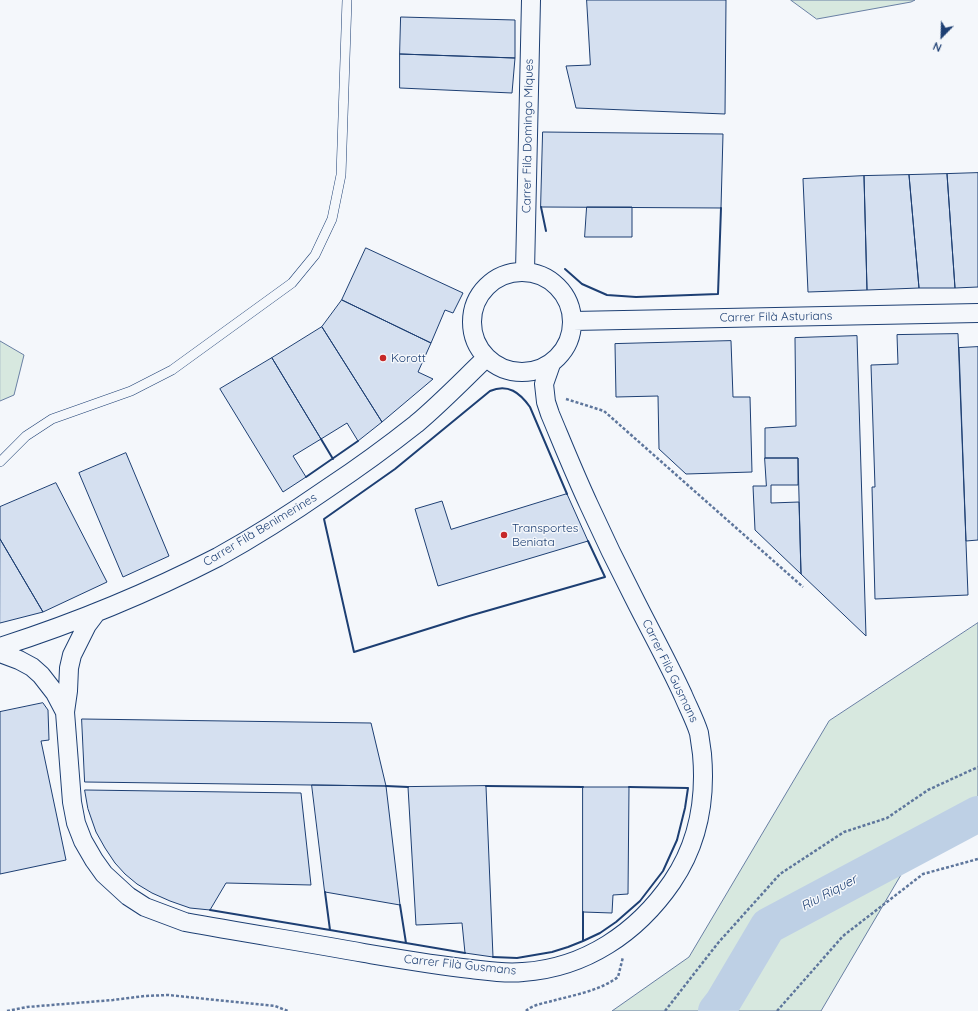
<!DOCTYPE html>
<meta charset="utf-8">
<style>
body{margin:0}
#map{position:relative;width:978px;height:1011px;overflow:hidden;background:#f4f7fb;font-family:Quicksand,sans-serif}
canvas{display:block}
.north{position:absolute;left:922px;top:16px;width:40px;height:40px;-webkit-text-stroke:3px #f4f7fb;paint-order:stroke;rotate:203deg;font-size:11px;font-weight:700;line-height:16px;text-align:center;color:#1d3f73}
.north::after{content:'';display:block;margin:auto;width:14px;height:18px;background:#1d3f73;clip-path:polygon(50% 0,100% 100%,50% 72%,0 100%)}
</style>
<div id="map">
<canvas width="978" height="1011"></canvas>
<div class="north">N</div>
</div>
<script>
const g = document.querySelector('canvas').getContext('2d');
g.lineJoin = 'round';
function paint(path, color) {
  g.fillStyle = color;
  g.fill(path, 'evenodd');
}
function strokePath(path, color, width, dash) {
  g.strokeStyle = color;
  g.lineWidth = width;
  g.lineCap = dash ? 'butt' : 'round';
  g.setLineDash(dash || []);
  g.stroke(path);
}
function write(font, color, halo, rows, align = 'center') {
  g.font = font + ' Quicksand,sans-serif';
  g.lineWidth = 3;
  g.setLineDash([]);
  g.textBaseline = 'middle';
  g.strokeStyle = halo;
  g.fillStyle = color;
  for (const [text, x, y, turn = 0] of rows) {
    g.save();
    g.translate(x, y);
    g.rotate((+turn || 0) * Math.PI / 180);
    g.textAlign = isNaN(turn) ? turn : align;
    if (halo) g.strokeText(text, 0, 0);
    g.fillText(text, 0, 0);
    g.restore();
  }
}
const green = new Path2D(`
 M791,0H915L911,2L817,19Z
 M0,341L24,355L14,395L0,401Z
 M978,623V828L905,868L821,1011H612L689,957L829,721Z`);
paint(green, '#d7e8df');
strokePath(green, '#687fa3', 1);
strokePath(new Path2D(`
 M716,1011L723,1002L768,926L978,814`), '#bed0e5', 36);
const building = new Path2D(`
 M587,0H726L725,114L576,108L566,66L590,65Z
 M401,17L515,20V58L400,54Z
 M400,54L515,58L512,93L400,88Z
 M543,132L723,134L721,208L541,207Z
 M978,173V287L955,288L947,174Z
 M947,174L955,288H919L909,175Z
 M909,175L919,288L867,290L864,176Z
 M864,176L867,290L808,292L803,179Z
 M587,207H632V237H585Z
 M366,248L463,293L453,313L445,310L431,343L342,300Z
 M342,300L431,343L418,372L433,379L382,422L322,327Z
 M322,327L382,422L358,441L347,423L321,439L272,358Z
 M958,334L968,595L875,599L872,487H875L871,365L898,364L897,335Z
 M857,336L866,636L801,574L798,458H765V428L796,426L795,338Z
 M731,341L733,397H750L752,472L686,474L659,449L658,396L616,397L615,344Z
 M978,347V540L966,541L959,348Z
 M272,358L321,439L293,456L306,477L283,492L220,389Z
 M126,453L169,556L123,577L79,473Z
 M765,458H798V485H771V503L799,502L801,574L755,530L753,486H766Z
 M56,483L107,582L43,612L0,539V507Z
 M567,494L588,541L438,586L415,509L442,501L451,529Z
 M0,539L43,612L0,623Z
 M43,703L48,710L49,740L41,741L66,860L0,874V712Z
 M82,719L371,723L386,786L85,782Z
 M312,785L386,786L400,905L325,892Z
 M486,786L493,957L465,953L462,923L416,925L408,787Z
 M583,787H629L628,894L613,895L612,913L583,912Z
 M85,790L301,793L311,885L226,883L210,910L190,908L170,901L152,893L137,884L125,874L115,863L105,848L96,832L88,809Z`);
paint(building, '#d5e0f0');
strokePath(building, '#1d3f73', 1);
const lane = new Path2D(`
 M0,462L26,436L52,419L131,391L172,370L292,283L315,255L332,219L341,175L347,0`);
const street = new Path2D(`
 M525,271L531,0
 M472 322a50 50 0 1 1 100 0a50 50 0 1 1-100 0Z
 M573,321L978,313
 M0,647C75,623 148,593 218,557C256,536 292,513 328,488C358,468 387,447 416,424C441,403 463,380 486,358
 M0,653L19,660L32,667L41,675L55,693L65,712L72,802L76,823L83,841L94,860L104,874L128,896L145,907L185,922C245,933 304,942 364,953C400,959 435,965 471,969C488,971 505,974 523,972C585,968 637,933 672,882C698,844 706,799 702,754C701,747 700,740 699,733C695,720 688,707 683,695C668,662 650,630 634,598C618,567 603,536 589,505C575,475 563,445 550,414L546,402L544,384L551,364
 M65,712L68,691L69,668L72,655L87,625L96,613`);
strokePath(lane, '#1d3f73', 10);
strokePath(street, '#1d3f73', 20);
strokePath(new Path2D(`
 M566,399L604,411L803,587
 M7,1011L27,1007L113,1000L145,996L168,995L275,1006L288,1011
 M526,1011C532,1005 544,1003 552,1001C574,995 599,991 618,977L623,957
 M665,1011L718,943L780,874L844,832L887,818L928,790L978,767
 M777,1011L843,936L923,874L978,859`), '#5e769c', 2.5, [3, 2]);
strokePath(lane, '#f4f7fb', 9);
strokePath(street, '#f4f7fb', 18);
strokePath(new Path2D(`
 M541,207L546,231
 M565,269L582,284L607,295L636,297L718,294L721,208
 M321,439L333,459
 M306,477L358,441
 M567,494L530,407C520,393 508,383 490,391L395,469L324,519L354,652L469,616L605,577L588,541
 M386,786L408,787
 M486,786L583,787
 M210,910L330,930L325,892
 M330,930L406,943L400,905
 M583,941L600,933L616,922L640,901L663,871L677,840L685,808L688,788L629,787
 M406,943L465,953
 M493,957L517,958L552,952L568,947L583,941V912`), '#1d3f73', 2);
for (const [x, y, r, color] of [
 [383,358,4,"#c62828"],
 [504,535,4,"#c62828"]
]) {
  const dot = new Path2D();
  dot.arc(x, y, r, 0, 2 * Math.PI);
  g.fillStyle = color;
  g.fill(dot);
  strokePath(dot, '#f4f7fb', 1.5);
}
write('12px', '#1d3f73', '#f4f7fb', [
 ["Carrer Filà Domingo Miques",528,136,-89],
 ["Carrer Filà Asturians",776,317,-1],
 ["Carrer Filà Benimerines",260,530,-31],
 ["Carrer Filà Gusmans",670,671,64],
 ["Carrer Filà Gusmans",460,965,6]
]);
write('12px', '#1d3f73', '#f4f7fb', [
 ["Korott",391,358],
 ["Transportes",512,528],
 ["Beniata",512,542]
], 'left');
write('italic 13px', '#1d3f73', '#f4f7fb', [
 ["Riu Riquer",829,893,-28]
]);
</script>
